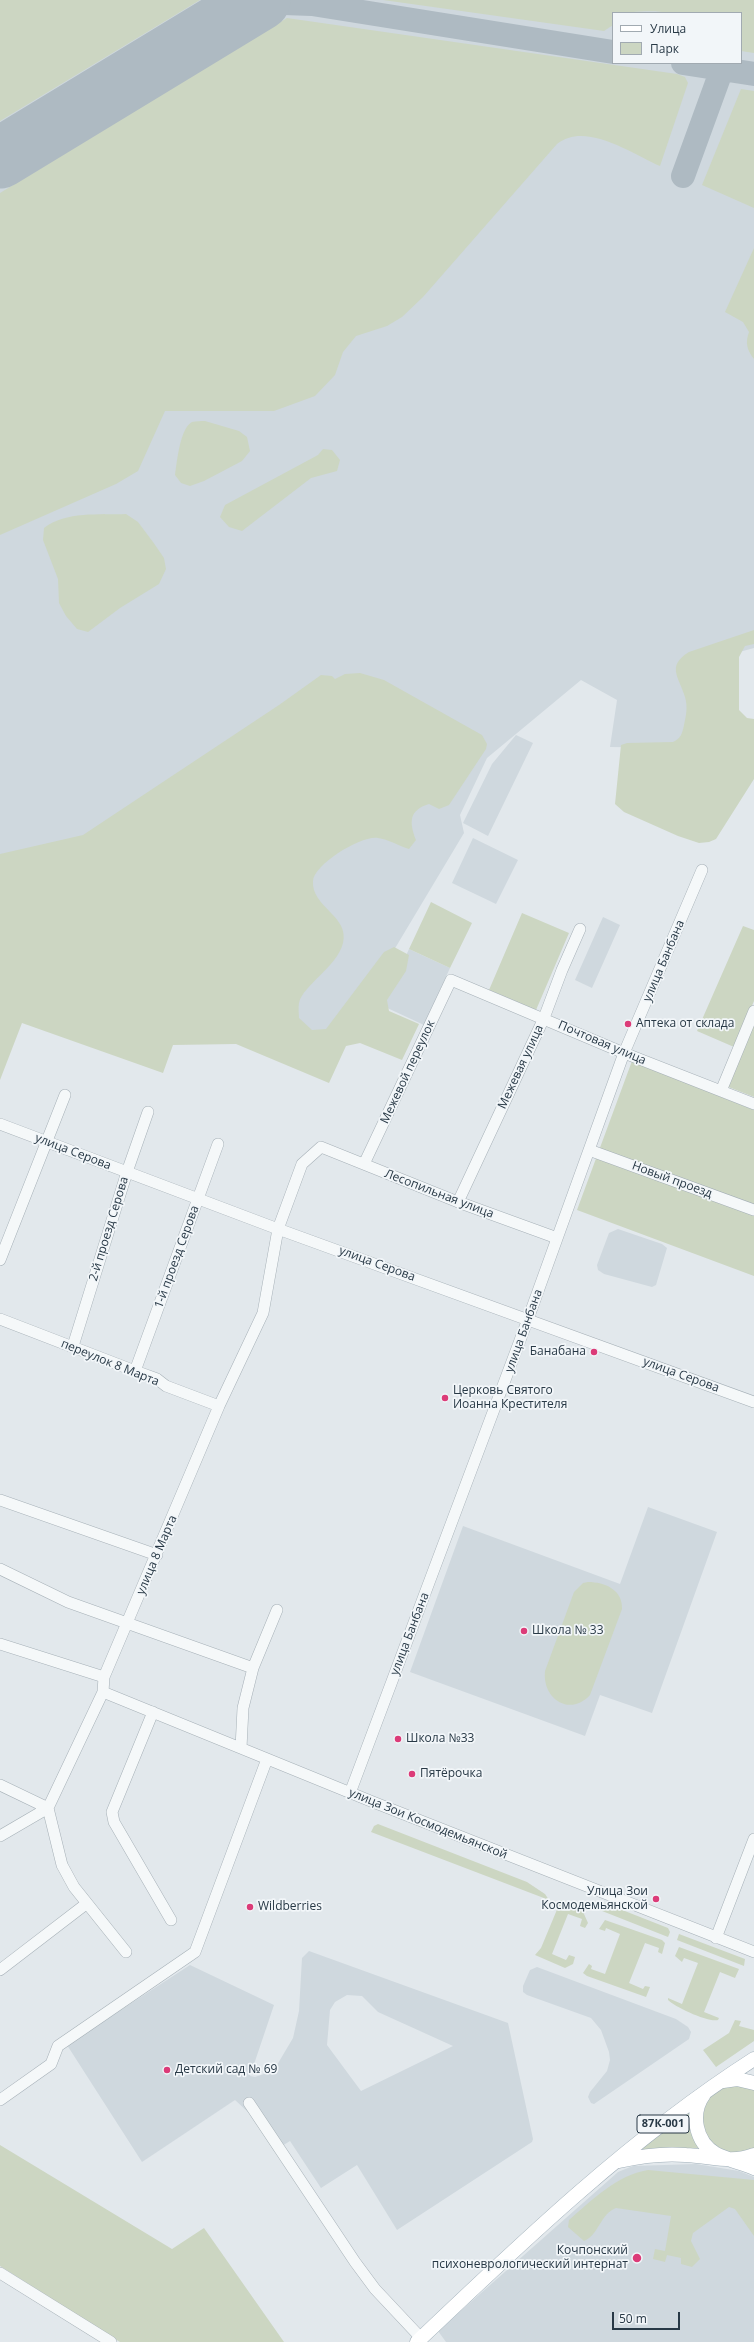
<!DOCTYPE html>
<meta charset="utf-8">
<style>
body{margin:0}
#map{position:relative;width:754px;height:2342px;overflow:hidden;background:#e2e8ec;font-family:"Open Sans",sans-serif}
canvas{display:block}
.legend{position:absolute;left:612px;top:12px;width:130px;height:52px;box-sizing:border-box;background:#f2f6f9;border:1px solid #a1aab1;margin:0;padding:5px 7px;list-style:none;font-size:12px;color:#283946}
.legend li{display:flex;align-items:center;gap:8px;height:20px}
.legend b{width:20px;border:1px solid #a1aab1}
.scale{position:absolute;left:612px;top:2312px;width:68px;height:18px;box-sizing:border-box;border:2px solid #283946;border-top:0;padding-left:5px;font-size:12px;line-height:14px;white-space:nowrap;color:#283946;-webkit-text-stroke:3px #f2f6f9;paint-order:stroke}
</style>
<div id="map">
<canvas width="754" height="2342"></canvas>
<ul class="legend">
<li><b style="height:5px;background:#fff"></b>Улица</li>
<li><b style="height:11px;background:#ccd6c2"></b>Парк</li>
</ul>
<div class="scale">50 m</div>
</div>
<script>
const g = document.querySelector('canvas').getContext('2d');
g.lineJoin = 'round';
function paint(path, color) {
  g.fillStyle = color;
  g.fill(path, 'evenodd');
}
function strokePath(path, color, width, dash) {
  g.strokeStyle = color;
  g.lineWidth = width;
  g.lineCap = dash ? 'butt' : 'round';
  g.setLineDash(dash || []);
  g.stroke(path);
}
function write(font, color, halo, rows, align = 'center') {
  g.font = font + ' "Open Sans",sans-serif';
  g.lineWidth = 3.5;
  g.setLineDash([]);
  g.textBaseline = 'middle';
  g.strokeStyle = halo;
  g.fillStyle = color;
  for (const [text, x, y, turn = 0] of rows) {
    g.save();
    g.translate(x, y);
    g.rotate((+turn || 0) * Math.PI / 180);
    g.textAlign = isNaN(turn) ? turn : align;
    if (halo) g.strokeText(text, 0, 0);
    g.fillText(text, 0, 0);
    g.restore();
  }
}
paint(new Path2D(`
 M0,0H754V648L684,667L693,705L679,748L610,747L617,700L581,680L487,758L460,815L464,833L327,1062L232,922L0,991ZM613,13H741V63H613Z
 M516,735L533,743L488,836L463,823L492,764Z
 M473,838L518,860L496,904L452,883Z
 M603,917L620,925L592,988L575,980Z
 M409,949L450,968L424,1025L383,1006Z
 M618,1229L662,1244L667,1248L656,1285L652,1287L604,1274L598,1270L597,1265L609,1233Z
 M648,1507L717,1532L652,1713L600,1695L585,1736L410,1672L463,1526L620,1584Z
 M309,1951L508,2023L533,2139L532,2142L397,2230L357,2165L321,2188L290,2141L274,2151L249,2113L235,2100L142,2162L67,2045L190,1965L274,2005L250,2076L255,2077L267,2073L277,2065L293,2038L299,2011L302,1958ZM347,1995L362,1996L378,2012L453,2046L361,2091L327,2045L330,2010L335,2002Z
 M537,1967L676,2019L688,2027L691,2032L689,2039L594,2104L591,2103L588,2097L590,2092L607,2071L610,2060L609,2052L601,2030L591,2018L527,1995L523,1992V1986L530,1970Z
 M696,2164L739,2171L754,2177V2342H446L438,2331L618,2172L633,2166Z`), '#cfd8de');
paint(new Path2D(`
 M0,0H200L0,121Z
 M383,0H754V53L741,51V13H667C655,9 628,13 613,13V25L604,31Z
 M287,18L677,74L685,77L688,83L660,166C631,153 585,121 557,144L423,297L402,317L387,326L356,336L343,352L335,375L315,396L274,411H165L138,471L116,484L0,535V193Z
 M741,89L754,91V208L702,185Z
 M754,248V359C747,350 745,343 749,332L743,322L725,312Z
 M205,421L239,431L247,437L250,451L242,461L204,481L190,486L181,483L175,475C177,462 180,428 192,422C196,421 201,421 205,421Z
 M323,449L332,450L340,460L337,471L311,478L242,531L229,527L220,517L225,505L318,455Z
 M126,514L138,522L153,542L164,558L166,569L159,584L120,608L88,632L77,629L66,616L59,603L58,579L43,540L44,528C66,511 99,515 126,514Z
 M754,630V644L745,646L739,657V710L747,718L754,719V779L716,839L709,842L699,843L678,836L624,812L615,804L621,745L627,743L673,742C681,738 682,734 684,725C686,716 688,707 685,697C679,677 666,666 689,652Z
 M360,673L384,680L482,735L487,744L486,749L449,805L439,809L429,804C409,810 409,822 416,840L409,849C399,846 388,839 378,838C362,835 314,864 313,881C311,907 350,916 343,943C337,967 303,985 299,1003C298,1008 299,1014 299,1018L312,1030L326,1029L384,952L394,947L409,955L406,971L387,1000L389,1011L419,1024L402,1060L360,1043L346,1046L329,1083L236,1044L173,1045L163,1073L22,1023L0,1080V854L83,835L279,705L321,675L332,676L335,679L345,674Z
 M431,902L472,923L450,968L409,949Z
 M522,913L569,933L536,1010L489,990Z
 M743,926L754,930V1001L734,1047L697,1031Z
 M754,1020V1097L726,1086Z
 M632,1061L754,1110V1276L577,1210Z
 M588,1582C605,1582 623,1590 622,1609L590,1695C570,1717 542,1699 545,1671L574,1592L583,1583Z
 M378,1824L527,1882L545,1894L549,1900L371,1832L374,1826Z
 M561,1900L585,1909L584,1914L588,1923L585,1928L580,1926L582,1919L568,1914L552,1954L566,1960L569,1955L575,1957L573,1964L565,1968L535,1955L541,1948Z
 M602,1902L668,1928L670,1932L668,1937L597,1909L599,1903Z
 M605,1920L662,1940L665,1943L662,1954L658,1952L659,1948L645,1943L629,1983L643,1989L645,1986L650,1987L646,1997L587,1976L583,1973L589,1964L592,1966L591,1969L605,1974L620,1934L606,1928L605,1931L599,1929Z
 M679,1934L745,1959L744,1966L677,1940Z
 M679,1947L739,1969L735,1978L720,1972L704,2012L719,2018L718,2020C709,2023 675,2007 668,2000V1998L682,2004L698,1963L684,1958L682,1962L675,1956Z
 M735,2020L741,2021L739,2026L754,2030V2041L716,2067L703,2050L729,2033Z
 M733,2085L754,2090V2148C708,2174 677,2097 733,2085Z
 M690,2110V2131L701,2148L640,2150Z
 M0,2145L172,2249L204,2228L284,2342H120L0,2266Z
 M648,2170L754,2180V2236L735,2209L729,2207L693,2233L691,2241L700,2259L692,2267L681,2264V2258L667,2255L665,2262L653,2259L655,2249L665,2251L671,2216L616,2208C601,2213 598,2236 584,2241L568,2227L569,2220C592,2200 617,2175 648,2170Z`), '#ccd6c2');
strokePath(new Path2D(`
 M256,2L312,4L613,52
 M683,63L754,74
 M683,176L722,69`), '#aebac2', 24);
strokePath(new Path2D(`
 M0,158L260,0`), '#aebac2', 61);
const minor = new Path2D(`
 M721,1091L754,1011
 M0,1124L278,1229L754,1402
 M589,1150L754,1210
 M364,1164L451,980L624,1053L754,1104
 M458,1202L544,1018L562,970L580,929
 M0,1260L65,1095
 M0,1319L135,1371L157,1379L166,1386L219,1406
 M73,1346L127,1172L148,1112
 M135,1371L218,1144
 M0,1500L157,1555
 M0,1569L68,1602L253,1668
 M0,1644L104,1677
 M103,1692L373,1802L754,1952
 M153,1712L112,1812L114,1822L171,1920
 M241,1748L243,1708L253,1668L277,1610
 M0,1785L48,1808
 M350,1793L528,1319L624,1053L702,870
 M0,1836L48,1808
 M716,1938L754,1839
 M126,1952L74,1887L62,1865L48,1808L103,1692L104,1677L219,1406L263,1313L278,1229L302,1164L321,1147L458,1202L557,1238
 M0,1970L86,1904
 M0,2100L51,2064L58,2046L195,1952L267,1759
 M249,2103L355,2262L375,2289L421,2338
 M0,2273L111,2342`);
const major = new Path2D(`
 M723,2081L737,2079L754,2083
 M704,2094C690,2113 695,2142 716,2154C728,2160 742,2163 754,2168
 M619,2161C641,2156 663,2153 686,2155C709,2156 733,2164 754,2155
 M417,2342C522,2242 632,2137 754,2059`);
strokePath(minor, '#a6b0b7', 12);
strokePath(major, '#a0afb9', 15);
strokePath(minor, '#f5f8f9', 11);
strokePath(major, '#fff', 14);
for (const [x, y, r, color] of [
 [628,1024,4,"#dc3b78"],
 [594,1352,4,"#dc3b78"],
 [445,1398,4,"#dc3b78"],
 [524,1631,4,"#dc3b78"],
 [398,1739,4,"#dc3b78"],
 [412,1774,4,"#dc3b78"],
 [656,1899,4,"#dc3b78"],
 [250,1907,4,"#dc3b78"],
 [167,2070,4,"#dc3b78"],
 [637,2258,5,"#dc3b78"]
]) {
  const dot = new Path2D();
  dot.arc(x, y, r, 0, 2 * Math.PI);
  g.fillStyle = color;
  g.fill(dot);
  strokePath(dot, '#f2f6f9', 1.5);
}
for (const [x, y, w] of [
 [663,2124,52]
]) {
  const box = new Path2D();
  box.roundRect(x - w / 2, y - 9, w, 18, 3);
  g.fillStyle = '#f2f6f9';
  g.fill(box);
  strokePath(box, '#283946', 1);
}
write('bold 11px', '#283946', null, [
 ["87К-001",663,2124]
]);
write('12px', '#283946', '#f2f6f9', [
 ["улица Банбана",664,961,-67],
 ["Почтовая улица",602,1043,23],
 ["Межевая улица",521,1067,-65],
 ["Межевой переулок",408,1072,-65],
 ["улица Серова",73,1152,21],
 ["Новый проезд",672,1180,20],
 ["Лесопильная улица",439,1194,21],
 ["2-й проезд Серова",109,1229,-73],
 ["1-й проезд Серова",177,1257,-70],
 ["улица Серова",377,1264,20],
 ["улица Банбана",524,1331,-70],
 ["переулок 8 Марта",110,1363,22],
 ["улица Серова",681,1375,20],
 ["улица 8 Марта",157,1555,-67],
 ["улица Банбана",410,1634,-69],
 ["улица Зои Космодемьянской",428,1824,22]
]);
write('12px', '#283946', '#f2f6f9', [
 ["Аптека от склада",636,1024],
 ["Банабана",586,1352,"right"],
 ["Церковь Святого",453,1391],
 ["Иоанна Крестителя",453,1405],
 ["Школа № 33",532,1631],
 ["Школа №33",406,1739],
 ["Пятёрочка",420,1774],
 ["Улица Зои",648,1892,"right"],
 ["Космодемьянской",648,1906,"right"],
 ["Wildberries",258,1907],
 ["Детский сад № 69",175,2070],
 ["Кочпонский",628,2251,"right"],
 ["психоневрологический интернат",628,2265,"right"]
], 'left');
</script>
